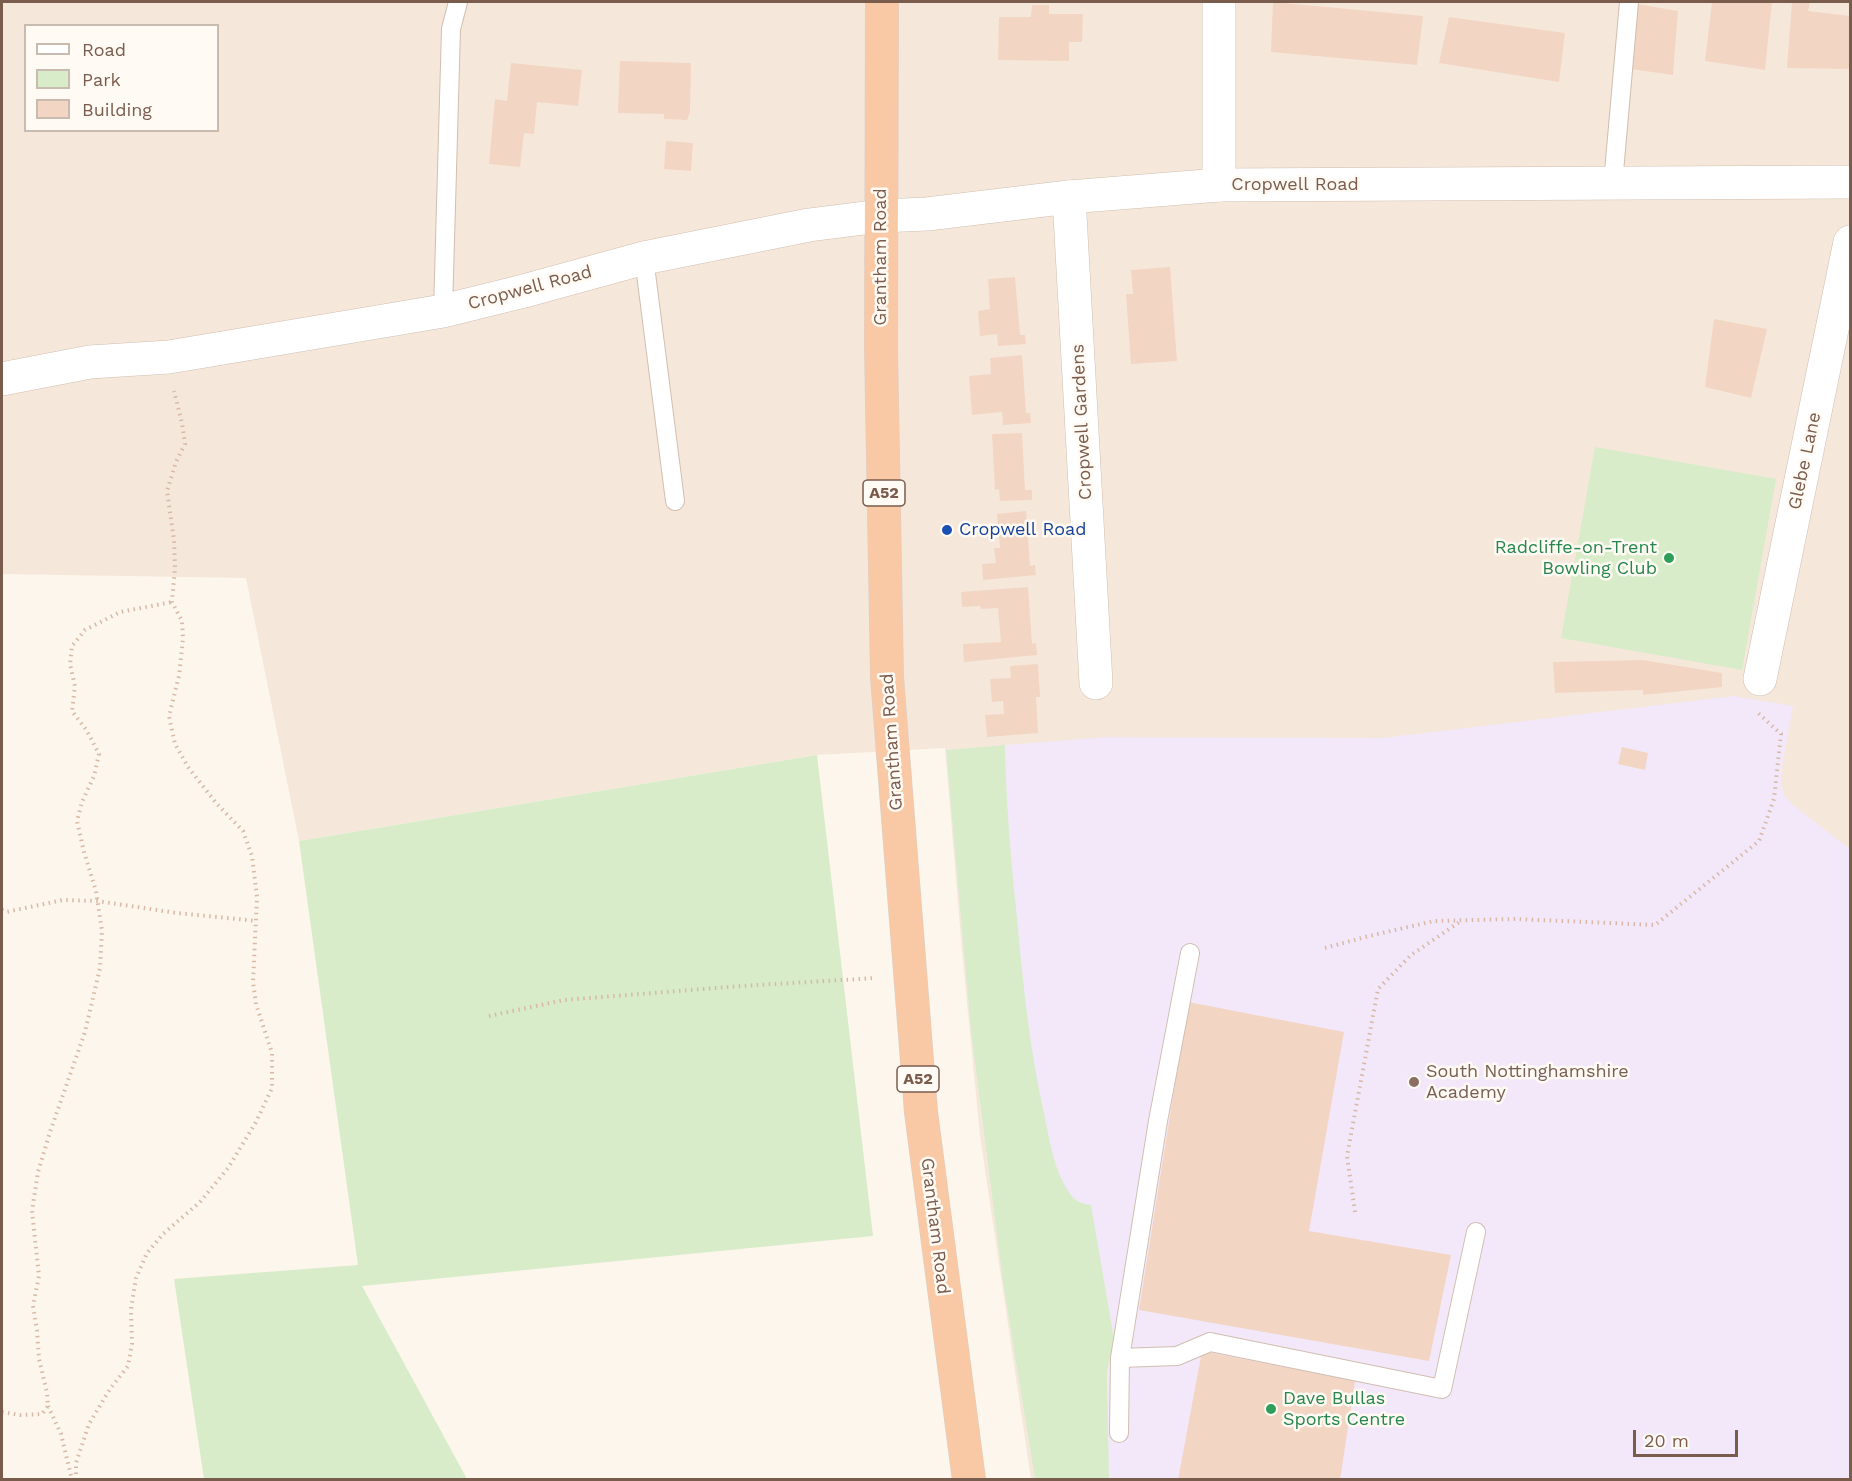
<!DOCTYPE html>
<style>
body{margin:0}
#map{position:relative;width:1852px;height:1481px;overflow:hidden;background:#fdf6ec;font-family:"Work Sans",sans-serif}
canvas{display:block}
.frame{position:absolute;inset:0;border:3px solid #7a5c4d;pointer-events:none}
.legend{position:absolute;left:24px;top:24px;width:195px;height:108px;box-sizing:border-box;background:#fffaf3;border:2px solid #cabbb1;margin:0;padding:8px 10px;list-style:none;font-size:18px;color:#7a5c4d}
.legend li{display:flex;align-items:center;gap:12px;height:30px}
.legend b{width:30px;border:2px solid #cabbb1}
.scale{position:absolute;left:1633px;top:1430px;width:105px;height:27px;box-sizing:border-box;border:3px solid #7a5c4d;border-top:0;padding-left:8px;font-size:18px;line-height:21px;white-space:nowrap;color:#7a5c4d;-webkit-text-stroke:4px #fffaf3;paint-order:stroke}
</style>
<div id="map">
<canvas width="1852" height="1481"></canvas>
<div class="frame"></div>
<ul class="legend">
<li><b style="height:8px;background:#fff"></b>Road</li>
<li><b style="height:16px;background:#d8ecc9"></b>Park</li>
<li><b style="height:16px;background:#f3d5c3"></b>Building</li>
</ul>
<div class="scale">20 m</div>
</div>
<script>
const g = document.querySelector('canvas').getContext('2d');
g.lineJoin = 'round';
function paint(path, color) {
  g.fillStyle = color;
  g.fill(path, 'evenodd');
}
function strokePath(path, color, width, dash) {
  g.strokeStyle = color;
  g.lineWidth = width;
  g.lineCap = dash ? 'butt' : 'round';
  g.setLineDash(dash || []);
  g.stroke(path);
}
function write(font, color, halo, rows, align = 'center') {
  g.font = font + ' "Work Sans",sans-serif';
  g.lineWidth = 5;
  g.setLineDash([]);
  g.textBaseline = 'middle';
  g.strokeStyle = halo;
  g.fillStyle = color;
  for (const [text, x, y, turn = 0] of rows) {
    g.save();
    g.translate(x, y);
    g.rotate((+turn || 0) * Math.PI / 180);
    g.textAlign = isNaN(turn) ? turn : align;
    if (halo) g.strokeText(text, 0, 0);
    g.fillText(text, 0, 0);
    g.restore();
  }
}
paint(new Path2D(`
 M2,2H1850V1479H1031L980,1136L962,951L945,748L817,755L299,841L246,578L2,574ZM26,26H218V130H26Z`), '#f5e8da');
paint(new Path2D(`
 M1734,696L1793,706L1782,767L1781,783L1784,795L1794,806L1850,849V1479H1035L1003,1282L971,1031L946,750L1106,737L1383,738Z`), '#f3e8fa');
paint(new Path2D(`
 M1595,447L1776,479L1742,670L1561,638Z
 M1005,745C1006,803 1011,861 1017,918C1023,985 1030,1052 1045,1118C1050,1143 1055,1174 1071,1195C1076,1202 1083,1204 1091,1205L1114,1339L1107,1372L1109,1479H1035L1003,1282L971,1031L946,750Z
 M817,755L873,1236L362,1286L467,1479H204L174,1279L358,1265L299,841Z`), '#d8ecc9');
paint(new Path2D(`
 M1273,2L1423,16L1417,65L1271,52Z
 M1712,2H1772L1765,70L1705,61Z
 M1792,2H1810L1808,11L1850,16V69L1787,68Z
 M1637,4L1678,11L1673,75L1624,68Z
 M1032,5H1049V14H1083L1082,42H1069V61L998,60L999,17H1031Z
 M1449,17L1565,33L1559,82L1439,63Z
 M620,61L691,63L690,112L687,120L664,119V114L618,113Z
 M511,63L582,70L578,106L537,102L534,134L524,133L520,167L489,164L495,99L507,101Z
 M666,141L693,143L691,171L664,169Z
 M1170,267L1177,361L1131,364L1126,294H1133L1131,270Z
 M1015,277L1020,335H1025L1026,344L998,346L997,334L980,336L978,311L990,309L988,279Z
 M1714,319L1767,329L1751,398L1705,387Z
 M1022,355L1026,413H1030L1031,423L1003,425L1002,412L972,415L969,376L991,374L990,358Z
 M1022,433L1025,490H1032V500L1000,501L999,489L995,490L992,434Z
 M1026,511L1030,566L1035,565L1036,575L983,580L982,564L996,563L994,548H1000L997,514Z
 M1028,587L1032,644L1036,643L1037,655L964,662L963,644L1001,642L998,608L981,609L980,606L962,607L961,592Z
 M1643,660L1722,673V687L1643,695V690L1555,693L1553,662Z
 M1038,664L1040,697H1036L1038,733L987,737L985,715L1004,714L1003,701L992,702L990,679L1011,678L1010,666Z
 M1622,747L1648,753L1645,770L1618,764Z
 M1188,1002L1344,1032L1309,1231L1451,1255L1429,1361L1139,1310Z
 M1202,1351L1355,1381L1340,1480H1178Z`), '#f3d5c3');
const service = new Path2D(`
 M1613,183L1629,2
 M644,258L675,501
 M443,311L451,29L458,2
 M1190,953L1158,1121L1120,1358L1177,1356L1210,1342L1442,1389L1476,1232
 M1119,1433L1120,1358`);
const minor = new Path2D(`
 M1219,185V2
 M1069,197L1096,683
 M1760,679L1850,242`);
const tertiary = new Path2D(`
 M2,379L90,362L169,357L443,311L524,291L644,258L809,225L880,216L927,214L1069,197L1219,185L1850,182`);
const trunk = new Path2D(`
 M882,2L881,348L887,677L921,1112L969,1480`);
strokePath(service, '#d1beb0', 20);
strokePath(minor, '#d1beb0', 34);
strokePath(tertiary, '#d1beb0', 34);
strokePath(trunk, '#dad1cd', 34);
strokePath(new Path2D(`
 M2,910L6,912L63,900L97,901L177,913L257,921
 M1325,948L1369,936L1434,921L1516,919L1655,925L1759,841L1774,799L1781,734L1758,713
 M489,1016L564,1000L741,986L876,978
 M1355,1212L1347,1156L1378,989L1411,955L1461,921
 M48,1406L61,1434L72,1480
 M2,1412L20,1415L42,1414L48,1406L47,1393L39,1359L37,1330L33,1306L39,1276L32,1211L38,1172L50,1132L85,1032L100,968L102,931L96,891L84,852L77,821L82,802L94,776L99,754L87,731L72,711L75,686L70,664L72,646L85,630L120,612L172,602
 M76,1480V1463L89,1424L110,1389L128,1366L132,1344L131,1309L136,1278L147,1253L163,1234L200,1202L228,1168L256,1122L272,1088V1053L256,1004L253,982L257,897L252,856L243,831L216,803L188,767L175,744L169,716L179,676L183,639L182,621L172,602L175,568L174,540L167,491L176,462L185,444L182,423L174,391`), '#d9b8a5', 4, [1.5, 4.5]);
strokePath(service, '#fff', 18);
strokePath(minor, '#fff', 33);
strokePath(tertiary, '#fff', 33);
strokePath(trunk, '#f9c8a4', 33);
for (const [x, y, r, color] of [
 [947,530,6,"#1a4fb4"],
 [1669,558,6,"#2e9e5b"],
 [1414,1082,6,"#8d6e63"],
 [1271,1409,6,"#2e9e5b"]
]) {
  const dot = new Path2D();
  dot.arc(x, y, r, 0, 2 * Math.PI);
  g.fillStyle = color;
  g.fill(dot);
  strokePath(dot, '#fffaf3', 2);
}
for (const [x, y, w] of [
 [884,493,42],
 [918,1079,42]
]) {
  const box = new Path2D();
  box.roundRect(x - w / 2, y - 13, w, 26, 4.5);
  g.fillStyle = '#fffaf3';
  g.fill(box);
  strokePath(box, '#7a5c4d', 1.5);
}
write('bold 16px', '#7a5c4d', null, [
 ["A52",884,493],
 ["A52",918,1079]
]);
write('18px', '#7a5c4d', '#fffaf3', [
 ["Cropwell Road",1295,185],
 ["Grantham Road",881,257,-90],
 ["Cropwell Road",530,288,-15],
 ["Cropwell Gardens",1082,422,-93],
 ["Glebe Lane",1805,461,-78],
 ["Grantham Road",892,742,-94],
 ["Grantham Road",935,1226,83]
]);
write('18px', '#164399', '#fffaf3', [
 ["Cropwell Road",959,530]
], 'left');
write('18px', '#27864d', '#fffaf3', [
 ["Radcliffe-on-Trent",1657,548],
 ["Bowling Club",1657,569],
 ["Dave Bullas",1283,1399,"left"],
 ["Sports Centre",1283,1420,"left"]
], 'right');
write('18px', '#785e54', '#fffaf3', [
 ["South Nottinghamshire",1426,1072],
 ["Academy",1426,1093]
], 'left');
</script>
